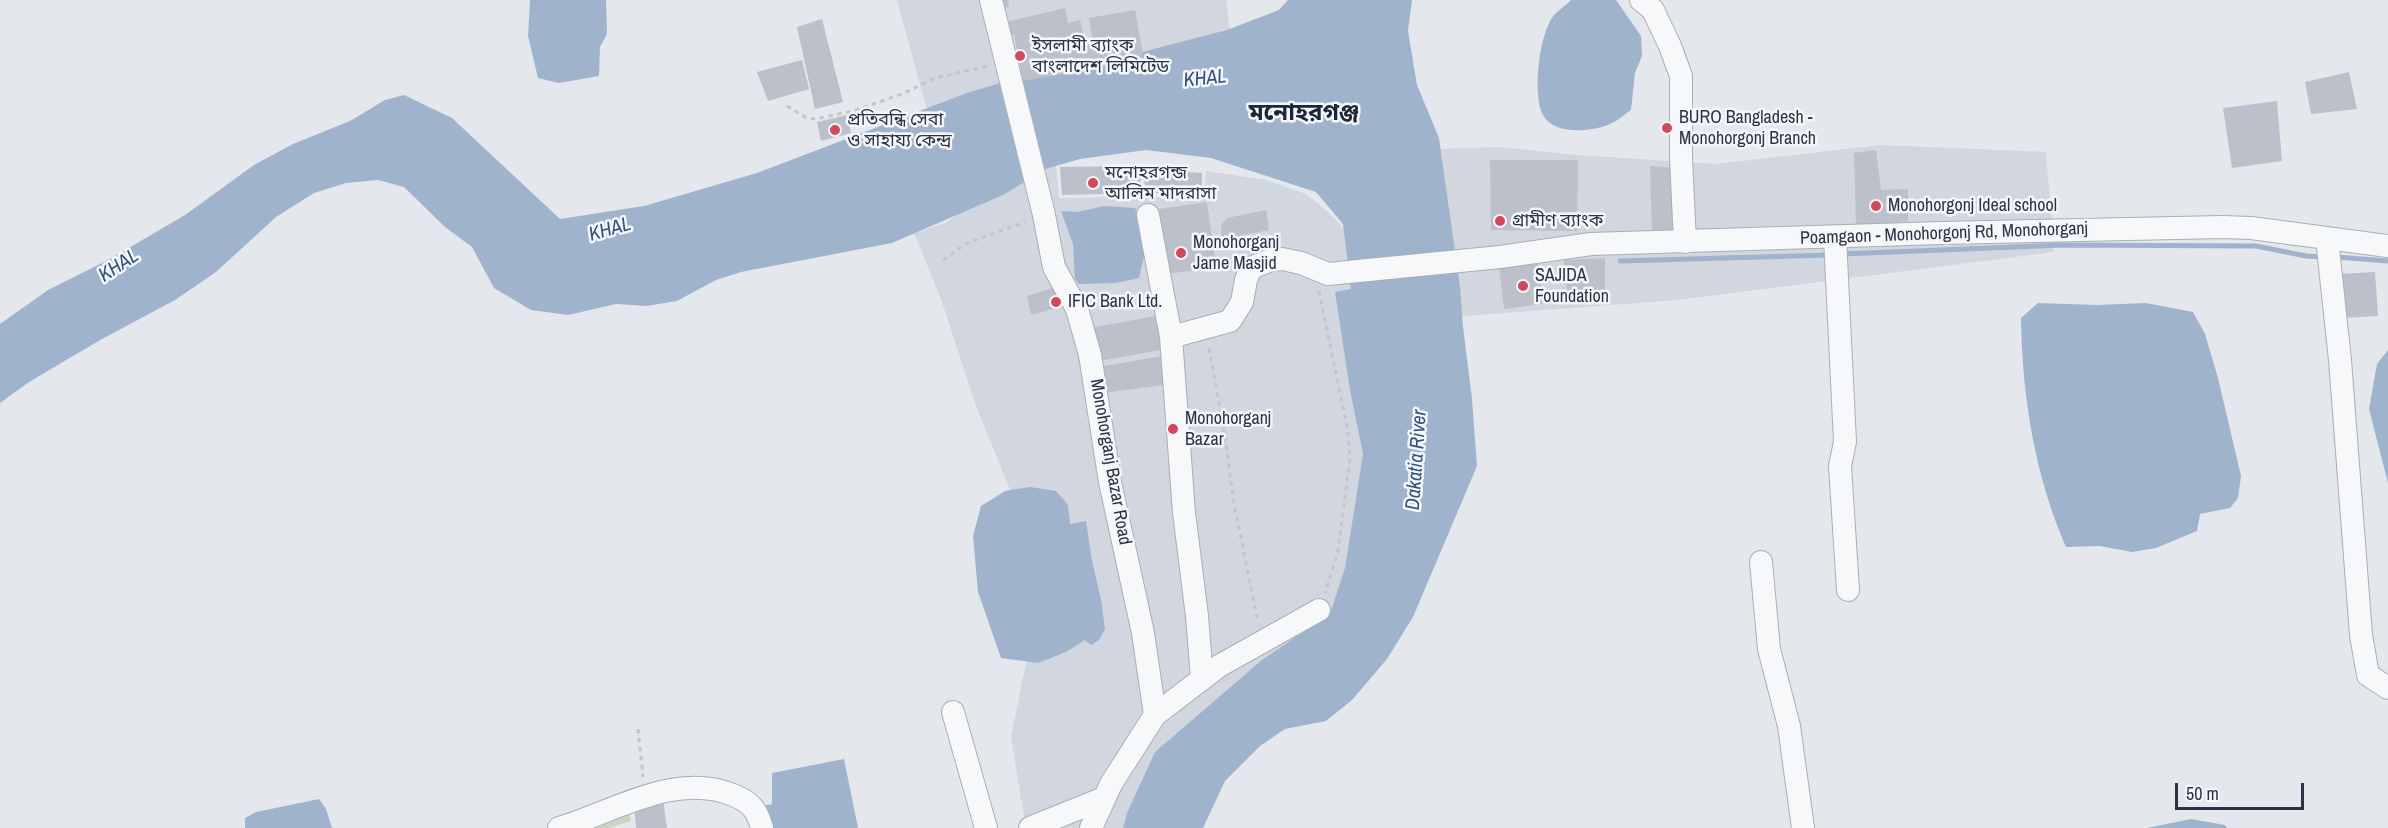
<!DOCTYPE html>
<meta charset="utf-8">
<style>
body{margin:0}
#map{position:relative;width:2388px;height:828px;overflow:hidden;background:#e4e7ec;font-family:"Archivo Narrow",sans-serif}
canvas{display:block}
.scale{position:absolute;left:2175px;top:783px;width:129px;height:27px;box-sizing:border-box;border:3px solid #2b3445;border-top:0;padding-left:8px;font-size:18px;line-height:21px;white-space:nowrap;color:#2b3445;-webkit-text-stroke:4px #f4f6f9;paint-order:stroke}
</style>
<div id="map">
<canvas width="2388" height="828"></canvas>
<div class="scale">50 m</div>
</div>
<script>
const g = document.querySelector('canvas').getContext('2d');
g.lineJoin = 'round';
function paint(path, color) {
  g.fillStyle = color;
  g.fill(path, 'evenodd');
}
function strokePath(path, color, width, dash) {
  g.strokeStyle = color;
  g.lineWidth = width;
  g.lineCap = dash ? 'butt' : 'round';
  g.setLineDash(dash || []);
  g.stroke(path);
}
function write(font, color, halo, rows, align = 'center') {
  g.font = font + ' "Archivo Narrow","Noto Sans Bengali",sans-serif';
  g.lineWidth = 5;
  g.setLineDash([]);
  g.textBaseline = 'middle';
  g.strokeStyle = halo;
  g.fillStyle = color;
  for (const [text, x, y, turn = 0] of rows) {
    g.save();
    g.translate(x, y);
    g.rotate((+turn || 0) * Math.PI / 180);
    g.textAlign = isNaN(turn) ? turn : align;
    if (halo) g.strokeText(text, 0, 0);
    g.fillText(text, 0, 0);
    g.restore();
  }
}
paint(new Path2D(`
 M897,0H1226L1230,32L1081,65L1031,71L1056,166L1059,198L1204,196L1206,171L1266,180L1306,194L1328,212L1348,233L1450,222L1441,149L1500,147L1577,155L1716,164L1881,145L2046,152L2054,252L1678,300L1345,325L1366,452L1337,614L1130,828H1026L1011,737L1027,658L1011,492L976,406L941,299L914,233L946,223L961,212L924,99Z`), '#d2d6de');
paint(new Path2D(`
 M627,807L631,821L609,828H579Z`), '#c9d6c5');
paint(new Path2D(`
 M530,0H606L607,34L600,47L599,76L559,83L538,78L528,36Z
 M1288,0H1412L1408,31L1417,85L1439,138L1460,287L1463,327L1472,399L1477,466L1413,617L1387,659L1352,700L1326,721L1285,729L1260,746L1225,781L1203,828H1123L1127,813L1155,752L1262,660L1330,614L1345,568L1363,454L1350,390L1335,292L1351,289L1343,224L1316,192L1211,158L1146,150L1080,159L1045,169L1005,194L892,243L741,272L716,280L677,301L646,306L616,304L568,315L531,310L494,288L472,247L445,227L404,187L378,180L346,183L314,193L276,217L216,272L175,300L102,339L29,382L0,403V324L48,290L110,259L185,215L254,165L293,144L350,121L385,100L404,95L452,118L560,219L644,206L757,173L967,93L1020,77L1111,60L1227,30L1279,10Z
 M1571,0H1616L1641,36L1642,56L1635,73L1631,110C1625,114 1619,120 1612,123C1594,132 1554,136 1543,115C1532,95 1539,33 1554,15C1559,10 1566,5 1571,0Z
 M1104,206L1135,208C1150,239 1147,246 1139,278L1116,283L1079,284L1075,279L1073,244L1061,211L1077,212Z
 M2038,303L2097,305L2146,303L2193,312L2205,334L2218,378L2241,476L2238,498L2230,508L2200,514L2197,531L2156,548L2132,552L2100,546L2066,547C2035,476 2022,396 2021,318Z
 M2388,350V483L2369,409L2377,364Z
 M1030,487L1056,491L1068,505L1070,524L1086,521L1092,561L1101,599L1105,629L1099,640L1091,645L1085,640L1066,652L1038,663L1001,658L978,592L973,536L981,506L1005,491Z
 M844,759L858,828H768L763,806L772,804V773Z
 M319,799L326,809L332,828H245V818L256,812Z
 M2191,819L2225,825L2227,828H2147Z`), '#9fb4cc');
strokePath(new Path2D(`
 M1842,254L2063,245L2256,246L2306,256L2324,257
 M2336,257L2388,261
 M1620,261L1830,255`), '#9fb4cc', 5);
paint(new Path2D(`
 M995,0H1008L1009,7L997,9Z
 M1065,8L1068,23L1080,20L1085,43L1054,50L1051,37L1046,38L1048,51L1093,44L1089,18L1135,10L1144,60L1023,81L1014,34L1009,35L1006,22Z
 M822,19L843,102L815,109L797,27Z
 M802,60L809,89L768,101L757,72Z
 M2349,72L2357,109L2311,114L2305,82Z
 M2277,101L2282,161L2232,168L2223,108Z
 M847,115L851,133L821,141L817,122Z
 M1876,150L1881,190L1908,189V221L1856,226L1854,153Z
 M1490,160H1578L1577,231L1491,230Z
 M1140,166L1141,193L1062,195L1060,167Z
 M1650,166L1676,168L1678,231L1652,234Z
 M1144,169L1202,173V193H1145Z
 M1207,202L1216,267L1167,274L1153,210Z
 M1266,210L1269,230L1239,236V246L1222,247L1221,225L1227,218Z
 M1605,258V298L1568,302L1564,260Z
 M1538,260L1543,304L1504,309L1499,267Z
 M2375,272L2378,316L2343,318L2339,274Z
 M1059,286L1070,304L1031,315L1027,296Z
 M1162,315L1166,349L1099,361L1089,328Z
 M1168,355L1171,384L1103,393L1099,367Z
 M663,799L667,828H636L634,803Z`), '#bbc0ca');
const minor = new Path2D(`
 M991,0L1044,215L1054,267L1077,309L1090,355L1110,482L1143,633L1155,715
 M1641,0L1653,10L1670,46L1681,76V158L1685,242
 M1148,215L1171,337L1184,513L1197,616L1202,679
 M1835,238L1845,442L1840,466L1848,590
 M2327,239L2340,360L2361,635L2368,675L2388,688
 M1171,337L1230,321L1242,302L1246,280L1251,268L1271,260L1282,259L1301,263L1328,274L1500,257L1591,244L1941,233L2222,227L2251,228L2388,246
 M1761,562L1769,649L1789,726L1803,828
 M953,712L986,828
 M559,828C614,812 675,771 733,795C751,802 757,810 762,828
 M1030,828L1102,799
 M1091,828L1111,784L1155,715L1219,666L1319,610`);
strokePath(minor, '#a9aeb7', 24);
strokePath(new Path2D(`
 M787,106L805,117L815,119L853,111L902,94L935,78L988,66
 M943,260L967,243L1025,222
 M1319,291L1348,431L1350,458L1338,551L1325,593
 M1209,348L1225,436L1234,504L1258,621
 M638,729L643,777`), '#c2c5cb', 3, [4.5, 4.5]);
strokePath(minor, '#f7f8fa', 22);
for (const [x, y, r, color] of [
 [1020,56,6,"#d1495b"],
 [1667,128,6,"#d1495b"],
 [835,130,6,"#d1495b"],
 [1093,183,6,"#d1495b"],
 [1876,206,6,"#d1495b"],
 [1500,221,6,"#d1495b"],
 [1181,253,6,"#d1495b"],
 [1523,286,6,"#d1495b"],
 [1056,302,6,"#d1495b"],
 [1173,429,6,"#d1495b"]
]) {
  const dot = new Path2D();
  dot.arc(x, y, r, 0, 2 * Math.PI);
  g.fillStyle = color;
  g.fill(dot);
  strokePath(dot, '#f4f6f9', 2);
}
write('18px', '#2b3445', '#f4f6f9', [
 ["ইসলামী ব্যাংক",1032,46],
 ["বাংলাদেশ লিমিটেড",1032,67],
 ["BURO Bangladesh -",1679,118],
 ["Monohorgonj Branch",1679,139],
 ["প্রতিবন্ধি সেবা",847,120],
 ["ও সাহায্য কেন্দ্র",847,141],
 ["মনোহরগন্জ",1105,173],
 ["আলিম মাদরাসা",1105,194],
 ["Monohorgonj Ideal school",1888,206],
 ["গ্রামীণ ব্যাংক",1512,221],
 ["Monohorganj",1193,243],
 ["Jame Masjid",1193,264],
 ["SAJIDA",1535,276],
 ["Foundation",1535,297],
 ["IFIC Bank Ltd.",1068,302],
 ["Monohorganj",1185,419],
 ["Bazar",1185,440]
], 'left');
write('18px', '#2b3445', '#f4f6f9', [
 ["Poamgaon - Monohorgonj Rd, Monohorganj",1944,234,-2],
 ["Monohorganj Bazar Road",1110,462,80]
]);
write('italic 20px', '#34527a', '#f4f6f9', [
 ["KHAL",1205,79,-6],
 ["KHAL",610,230,-16],
 ["KHAL",119,266,-33],
 ["Dakatia River",1417,460,-86]
]);
write('bold 24px', '#1d2536', '#f4f6f9', [
 ["মনোহরগঞ্জ",1304,114]
]);
</script>
